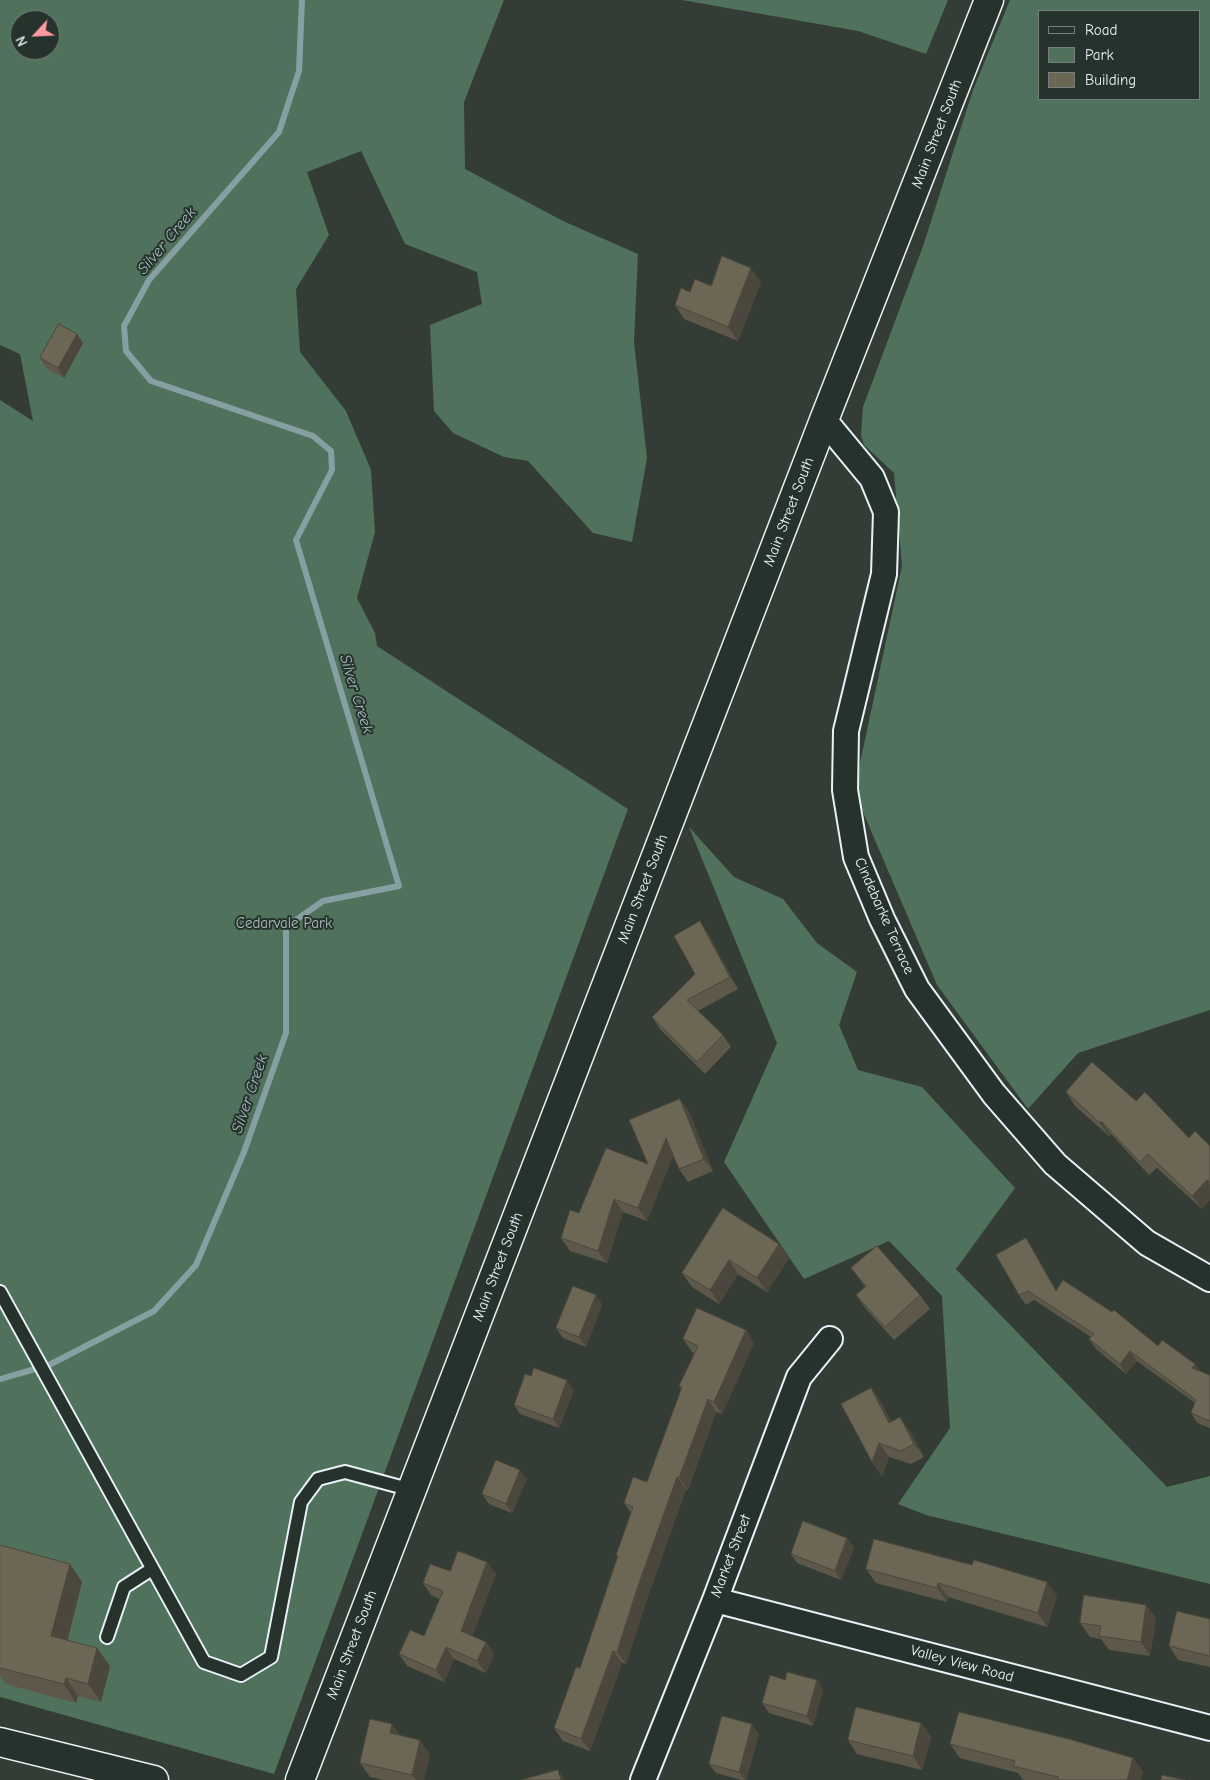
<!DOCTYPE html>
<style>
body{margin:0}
#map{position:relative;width:1210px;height:1780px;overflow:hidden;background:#343d35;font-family:"Comic Neue",sans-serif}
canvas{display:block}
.legend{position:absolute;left:1038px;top:10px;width:162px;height:90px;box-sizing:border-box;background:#26332d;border:1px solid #747f7e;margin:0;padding:6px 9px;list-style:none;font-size:15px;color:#e8f1f8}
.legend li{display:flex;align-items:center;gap:10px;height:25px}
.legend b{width:25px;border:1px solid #747f7e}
.north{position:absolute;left:10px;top:10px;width:50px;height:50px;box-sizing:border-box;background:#26332d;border:1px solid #747f7e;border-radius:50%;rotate:245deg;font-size:14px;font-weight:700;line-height:20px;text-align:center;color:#e8f1f8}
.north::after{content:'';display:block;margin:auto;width:18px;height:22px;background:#ff9aa2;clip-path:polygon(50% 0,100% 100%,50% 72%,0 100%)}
</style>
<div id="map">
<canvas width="1210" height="1780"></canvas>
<ul class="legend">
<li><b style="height:6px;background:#26332d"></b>Road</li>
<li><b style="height:14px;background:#50715b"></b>Park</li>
<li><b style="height:14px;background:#6c6655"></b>Building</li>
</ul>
<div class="north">N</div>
</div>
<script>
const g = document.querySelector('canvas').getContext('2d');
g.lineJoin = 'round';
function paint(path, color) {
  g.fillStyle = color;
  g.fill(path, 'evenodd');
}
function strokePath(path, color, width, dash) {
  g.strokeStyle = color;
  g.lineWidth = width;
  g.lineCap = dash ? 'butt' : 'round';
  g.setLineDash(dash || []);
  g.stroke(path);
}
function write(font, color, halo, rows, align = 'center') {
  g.font = font + ' "Comic Neue",sans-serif';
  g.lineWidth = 4;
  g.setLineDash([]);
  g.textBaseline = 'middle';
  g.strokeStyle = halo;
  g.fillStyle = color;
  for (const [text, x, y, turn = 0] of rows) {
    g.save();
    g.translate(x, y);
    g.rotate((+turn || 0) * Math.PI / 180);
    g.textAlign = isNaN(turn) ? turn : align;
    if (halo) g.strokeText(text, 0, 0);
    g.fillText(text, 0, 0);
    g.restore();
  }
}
paint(new Path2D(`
 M0,0H504L464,102L465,169L563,221L638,254L634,342L647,458L632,542L593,533L528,461L504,457L453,433L434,411L430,325L482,304L477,272L405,244L361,151L307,172L329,235L296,289L300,352L346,411L371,470L375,532L357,598L375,633L377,646L628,809L274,1774L0,1697V400L33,421L20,354L0,345ZM20,20H50V50H20Z
 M682,0H948L926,54L858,31Z
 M1010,0H1210V1010L1078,1053L1028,1109L937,985L854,791L902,566L894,473L864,445L861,435L863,407L923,246L973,90ZM1039,11H1199V99H1039Z
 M689,827L734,877L783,899L817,943L857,972L839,1025L858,1070L922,1087L1015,1188L956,1269L1167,1487L1210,1476V1584L926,1515L898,1504L950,1428L942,1296L889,1241L804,1279L724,1162L777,1043Z`), '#50715b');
strokePath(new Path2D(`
 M0,1379L49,1365L154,1311L196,1265L244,1152L286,1033V927L323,901L399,886L296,540L332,470L331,451L313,436L151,381L126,351L124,326L149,280L279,132L299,71L302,0`), '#869fa3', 6);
const service = new Path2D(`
 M0,1292L204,1662L241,1675L271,1657L301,1502L318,1479L345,1472L412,1490
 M107,1637L124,1587L152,1569`);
const minor = new Path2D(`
 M824,420L872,478L886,512L884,574L846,731L845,790L856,857L882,919L917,989L994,1094L1055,1164L1147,1243L1210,1279
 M715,1600L1210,1728
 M643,1780L715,1600L799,1377L830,1339`);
const tertiary = new Path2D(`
 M300,1780L824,420L989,0`);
const secondary = new Path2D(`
 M0,1742L154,1780`);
strokePath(service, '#e8f1f8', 16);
strokePath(minor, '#e8f1f8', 28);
strokePath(tertiary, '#e8f1f8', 31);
strokePath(secondary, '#e8f1f8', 31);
strokePath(service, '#26332d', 12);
strokePath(minor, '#26332d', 24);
strokePath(tertiary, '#26332d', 28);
strokePath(secondary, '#26332d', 28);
paint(new Path2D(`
 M761,282L738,341L684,319L675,305L690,292L711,286Z
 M83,343L64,378L46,368L40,358Z
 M708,933L738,989L698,1011L723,1035L731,1047L705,1074L660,1029L652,1017L695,974Z
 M1066,1092L1136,1101L1189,1138L1210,1146V1200L1202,1209L1157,1168L1149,1175L1111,1134L1109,1136L1075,1106Z
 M680,1099L689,1112L713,1171L688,1182L679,1169L673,1156L647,1221L623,1212L607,1263L570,1251L561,1238L579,1213L648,1164Z
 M1026,1238L1032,1248L1056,1290L1158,1346L1195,1364L1201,1372L1210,1375V1428L1197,1423L1191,1413L1195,1403L1137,1361L1126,1374L1096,1349L1089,1339L1091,1337L1034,1300L1026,1305L1019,1295Z
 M779,1244L789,1258L767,1292L738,1274L719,1304L692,1287L682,1273Z
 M851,1268L920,1295L930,1309L894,1340L866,1309L856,1295L865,1287Z
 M596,1295L602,1305L586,1347L563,1338L556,1328Z
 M746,1330L754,1343L722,1414L716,1412L688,1490L686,1489L647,1599L626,1664L622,1663L590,1751L563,1741L554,1728L580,1668L617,1557L616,1555L631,1513L624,1503L647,1482L681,1389L679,1386L694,1353L692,1352L683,1339Z
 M871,1388L881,1402L891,1422L910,1431L924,1457L911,1464L889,1457L882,1476L872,1462Z
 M574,1390L559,1428L520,1414L514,1405Z
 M527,1479L512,1513L489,1504L482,1494Z
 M847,1538L854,1548L841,1580L797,1563L791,1554Z
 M0,1545L82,1582L67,1640L110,1666L101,1702L78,1696L76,1703L6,1684L0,1676Z
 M487,1562L496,1574L472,1636L486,1642L494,1654L486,1673L454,1659L444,1682L407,1666L399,1654L424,1636L440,1599L431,1595L423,1583L450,1571Z
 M866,1569L1057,1596L1047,1627L948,1597L947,1602L876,1583Z
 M1146,1605L1156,1619L1150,1656L1109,1650L1101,1639L1090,1637L1080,1623Z
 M1210,1619V1667L1178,1660L1169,1646Z
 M785,1680H817L823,1690L813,1726L769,1713L762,1703Z
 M921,1723L931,1737L922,1770L857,1754L848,1740Z
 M759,1734L746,1780H741L716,1773L709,1764Z
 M400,1736L430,1754L424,1780H383L370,1777L360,1763Z
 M950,1744L1133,1758L1143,1772L1141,1780H1023L1018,1773L960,1758Z`), '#5d5849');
paint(new Path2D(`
 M751,268L761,282L738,341L728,327Z
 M77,334L83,343L64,378L58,368Z
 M700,921L708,933L738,989L730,977Z
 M680,1099L689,1112L713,1171L704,1159Z
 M1101,1121L1111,1134L1109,1136L1100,1123Z
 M666,1138L675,1151L647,1221L638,1208Z
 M1207,1180L1210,1185V1200L1202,1209L1192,1196Z
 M614,1199L623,1212L607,1263L598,1251Z
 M1026,1238L1032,1248L1062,1301L1056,1291Z
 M779,1244L789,1258L767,1292L757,1278Z
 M729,1260L738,1274L719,1304L710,1290Z
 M596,1295L602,1305L586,1347L579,1337Z
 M746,1330L754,1343L722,1414L714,1402Z
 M1130,1351L1137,1361L1126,1374L1120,1364Z
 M1195,1364L1202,1373L1192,1368Z
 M567,1380L574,1390L559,1428L553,1419Z
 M871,1388L881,1402L899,1437L889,1423Z
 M708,1399L716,1412L688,1490L679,1478Z
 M900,1417L910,1431L924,1457L914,1444Z
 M879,1443L889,1457L882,1476L872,1462Z
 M520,1470L527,1479L512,1513L506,1504Z
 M677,1477L686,1489L647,1599L626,1664L617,1652L638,1586Z
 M847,1538L854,1548L841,1580L835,1571Z
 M487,1562L496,1574L469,1643L461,1631Z
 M70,1564L82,1582L64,1654L51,1636Z
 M1047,1582L1057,1596L1047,1627L1038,1613Z
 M938,1583L948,1597L947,1602L937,1588Z
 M1146,1605L1156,1619L1150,1656L1141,1642Z
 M486,1642L494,1654L486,1673L477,1661Z
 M446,1647L454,1659L444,1682L436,1670Z
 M97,1648L110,1666L101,1702L88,1684Z
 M613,1651L622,1663L590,1751L581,1739Z
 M66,1678L78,1696L76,1703L64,1684Z
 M817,1680L823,1690L813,1726L807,1716Z
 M921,1723L931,1737L922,1770L913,1756Z
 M392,1724L402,1738L390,1733Z
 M752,1724L759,1734L746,1780H745L739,1772Z
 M420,1740L430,1754L424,1780H416L412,1775Z
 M1133,1758L1143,1772L1141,1780H1127Z
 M558,1770L565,1780H561Z`), '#4c473c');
const building = new Path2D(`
 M722,256L751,268L728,327L675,305L681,288L690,292L695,279L711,286Z
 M59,324L77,334L58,368L40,358Z
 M700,921L730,977L687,1000L723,1035L697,1062L652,1017L695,974L674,936Z
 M1092,1062L1136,1101L1145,1092L1189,1138L1195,1131L1210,1146V1182L1207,1180L1192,1196L1148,1154L1140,1162L1101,1121L1100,1123L1066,1092Z
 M680,1099L704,1159L679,1169L666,1138L638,1208L614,1199L598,1251L561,1238L570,1210L579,1213L606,1148L648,1164L629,1120Z
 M723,1208L779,1244L757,1278L729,1260L710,1290L682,1273Z
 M1026,1238L1056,1291L1063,1280L1112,1312L1114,1310L1158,1346L1162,1340L1195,1364L1192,1368L1210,1375V1421L1191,1413L1196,1400L1130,1351L1120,1364L1089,1339L1094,1334L1028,1291L1019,1295L996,1255Z
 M877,1246L920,1295L885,1327L856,1295L866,1286L851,1268Z
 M573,1286L596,1295L579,1337L556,1328Z
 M697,1308L746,1330L714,1402L708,1399L679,1478L677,1477L638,1586L617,1652L613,1651L581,1739L554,1728L576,1667L580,1668L618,1556L616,1555L633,1507L624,1503L633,1477L647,1482L682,1387L679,1386L698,1346L683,1339Z
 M534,1368L567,1380L553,1419L514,1405L525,1374L531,1376Z
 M871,1388L889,1423L900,1417L914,1444L901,1451L879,1443L872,1462L841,1404Z
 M496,1460L520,1470L506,1504L482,1494Z
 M803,1521L847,1538L835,1571L791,1554Z
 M874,1539L972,1565L974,1560L1047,1582L1038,1613L938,1583L937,1588L866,1569Z
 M0,1545L70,1564L51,1636L97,1648L88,1684L66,1678L64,1684L0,1668Z
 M458,1551L487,1562L461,1631L486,1642L477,1661L446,1647L436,1670L399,1654L410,1630L424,1636L443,1591L423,1583L430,1564L450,1571Z
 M1084,1595L1146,1605L1141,1642L1099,1636L1101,1626L1080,1623Z
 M1177,1611L1210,1619V1656L1169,1646Z
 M787,1672L817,1680L807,1716L762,1703L770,1675L785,1680Z
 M856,1707L921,1723L913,1756L848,1740Z
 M959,1712L1069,1739L1133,1758L1127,1780H1058V1777L1013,1766L1015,1761L950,1744Z
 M722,1716L752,1724L739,1772L709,1764Z
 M370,1719L392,1724L390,1733L420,1740L412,1775L360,1763Z
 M558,1770L561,1780H521Z
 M1162,1775L1185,1780H1161Z`);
paint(building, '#6c6655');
strokePath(building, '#4c473c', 1);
write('15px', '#e8f1f8', '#26332d', [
 ["Main Street South",937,134,-69],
 ["Main Street South",789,512,-69],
 ["Main Street South",643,889,-69],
 ["Cindebarke Terrace",884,916,66],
 ["Main Street South",498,1267,-69],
 ["Market Street",731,1556,-69],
 ["Main Street South",352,1645,-69],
 ["Valley View Road",962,1664,15]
]);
write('15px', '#abbeb9', '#26332d', [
 ["Cedarvale Park",284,924]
]);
write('italic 16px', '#a6babf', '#26332d', [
 ["Silver Creek",167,241,-50],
 ["Silver Creek",356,694,73],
 ["Silver Creek",250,1094,-71]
]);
</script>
